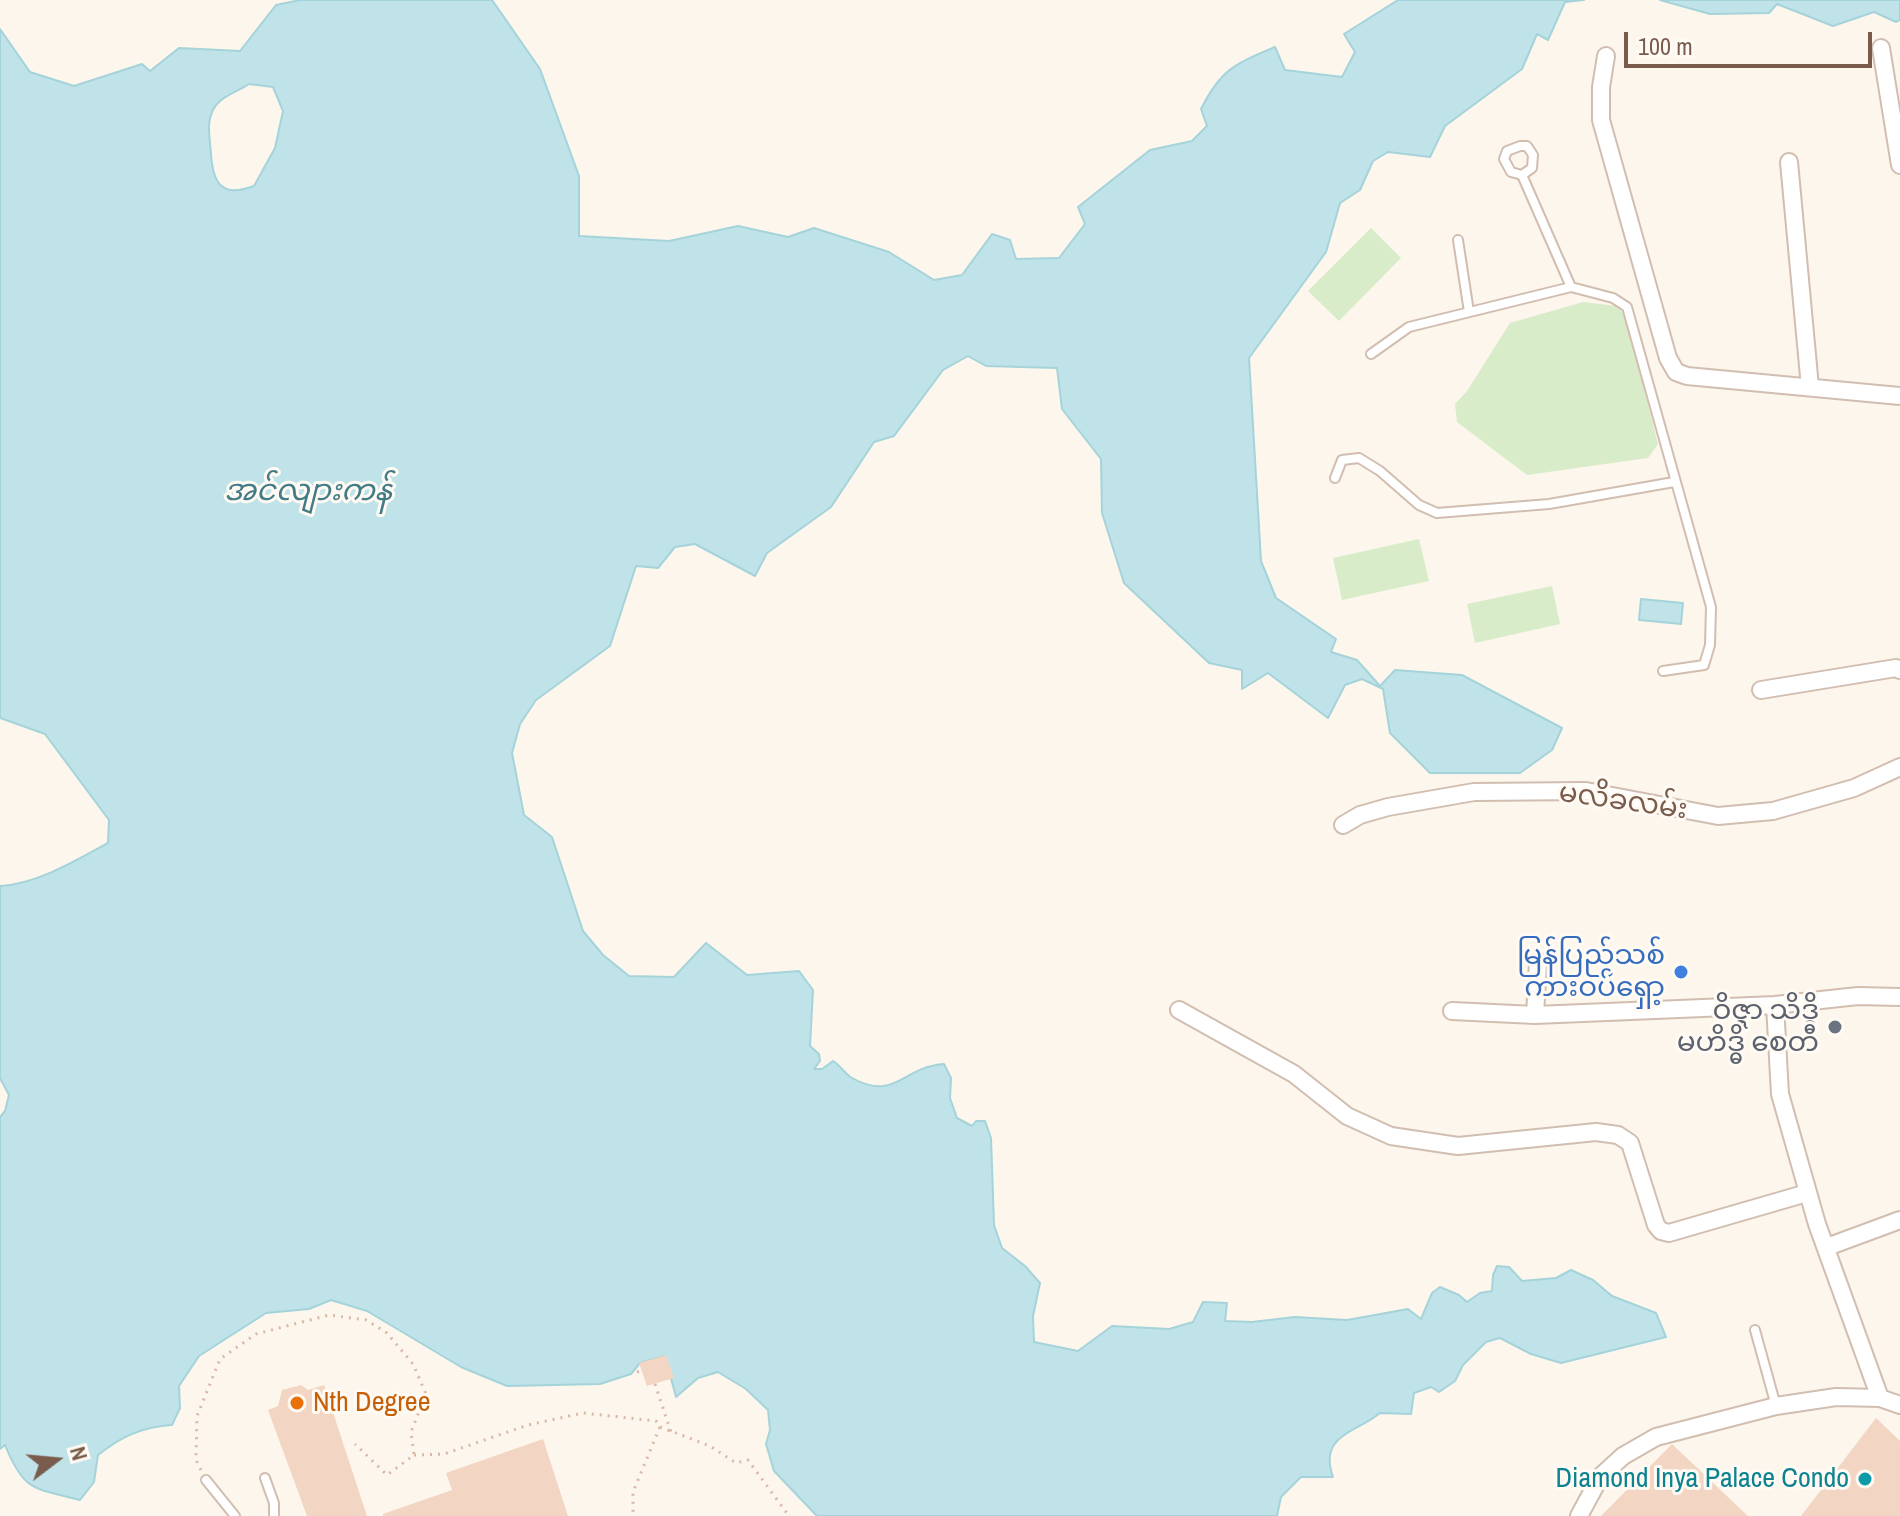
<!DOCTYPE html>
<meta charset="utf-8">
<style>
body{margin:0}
#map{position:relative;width:1900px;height:1516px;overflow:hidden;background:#fdf6ec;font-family:"Archivo Narrow",sans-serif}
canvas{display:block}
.north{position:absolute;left:16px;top:1420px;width:80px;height:80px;-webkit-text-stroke:6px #fffaf3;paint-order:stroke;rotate:74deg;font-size:22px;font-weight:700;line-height:32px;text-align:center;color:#7a5c4d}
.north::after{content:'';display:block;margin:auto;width:28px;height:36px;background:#7a5c4d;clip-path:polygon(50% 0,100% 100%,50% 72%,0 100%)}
.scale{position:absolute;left:1624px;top:32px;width:248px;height:36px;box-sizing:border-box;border:4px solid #7a5c4d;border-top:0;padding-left:10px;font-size:24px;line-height:28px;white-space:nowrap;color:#7a5c4d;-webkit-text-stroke:6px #fffaf3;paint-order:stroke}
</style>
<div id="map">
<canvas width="1900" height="1516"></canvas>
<div class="north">N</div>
<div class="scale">100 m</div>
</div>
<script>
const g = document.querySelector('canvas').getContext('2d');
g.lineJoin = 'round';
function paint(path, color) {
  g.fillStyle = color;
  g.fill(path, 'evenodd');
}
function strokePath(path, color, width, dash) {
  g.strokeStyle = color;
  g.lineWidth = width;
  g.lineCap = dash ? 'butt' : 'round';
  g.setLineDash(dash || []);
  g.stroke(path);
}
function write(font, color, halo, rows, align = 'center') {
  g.font = font + ' "Archivo Narrow","Noto Sans Myanmar",sans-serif';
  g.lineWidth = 6;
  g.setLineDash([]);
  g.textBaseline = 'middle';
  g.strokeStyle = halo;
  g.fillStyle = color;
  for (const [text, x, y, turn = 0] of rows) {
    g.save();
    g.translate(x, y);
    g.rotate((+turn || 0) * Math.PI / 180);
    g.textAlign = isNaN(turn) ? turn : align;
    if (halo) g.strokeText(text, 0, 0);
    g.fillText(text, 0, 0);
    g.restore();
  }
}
paint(new Path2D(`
 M1371,228L1401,258L1339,321L1308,291Z
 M1583,302L1617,306L1626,317L1658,444L1648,458L1527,475L1457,422L1455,404L1467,391L1510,323Z
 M1419,539L1429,581L1342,600L1333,558Z
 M1552,586L1560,624L1475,643L1467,604Z`), '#d8ecc9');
const water = new Path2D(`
 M300,0H492L540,69L579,176V236L669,241L738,226L788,237L814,228L889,252L934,280L962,275L992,234L1010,240L1016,259L1059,258L1085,224L1078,207L1150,150L1192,141L1207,126L1201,109C1221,69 1235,64 1275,47L1285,70L1342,77L1355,52L1344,34L1398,0H1584L1565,2L1548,40L1537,34L1522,69L1445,126L1430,157L1388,152L1373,161L1360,190L1340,203L1326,252L1249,358L1261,561L1276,598L1336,639L1331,652L1357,660L1380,686L1395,670L1462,675L1562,728L1552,750L1520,773H1430L1390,733L1383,689L1362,679L1345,685L1328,718L1268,673L1242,689V670L1209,663L1124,583L1102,513L1101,459L1062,409L1057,368L986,366L968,356L943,370L894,436L874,442L831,507L767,553L755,576L695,544L675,547L658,568L636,566L610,646L536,700L520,724L512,753L524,815L552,837L583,931L603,955L629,976L674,977L706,943L747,975L799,971L813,990L810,1046L819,1054L820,1061L814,1069H822L833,1061C841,1066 845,1074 852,1078C896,1102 901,1067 944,1064L951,1078L950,1098L957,1118L972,1126L976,1121H985L991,1138L994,1225L1002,1248L1025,1266L1040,1283L1033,1316L1034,1342L1078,1351L1112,1326L1169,1329L1193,1322L1203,1302L1227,1303L1225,1321L1252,1322L1295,1317L1347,1320L1408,1309L1421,1319L1432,1293L1440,1287L1459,1295L1467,1302L1480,1293L1492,1291L1493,1275L1497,1266L1509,1267L1522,1281L1556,1278L1571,1270L1593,1280L1612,1296L1656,1313L1666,1337L1561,1363L1531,1354L1500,1338L1486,1342L1463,1365L1455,1381L1439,1392L1431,1387L1414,1393L1411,1414L1380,1413C1356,1433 1318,1435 1333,1477H1301L1281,1497L1277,1516H817L774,1471L766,1444L770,1430L768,1410L746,1389L718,1372L698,1378L676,1397L665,1356L640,1363L631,1374L600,1384L507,1386L461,1367L367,1311L331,1300L309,1309L266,1313L199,1356L179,1386L180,1408L172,1425C142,1427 122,1436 98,1455L94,1482L80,1500C34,1488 24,1492 5,1445L0,1449V1117L5,1111L9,1095L0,1078V886C37,884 77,860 108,843L109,820L45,734L0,718V29L30,72L74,86L142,64L150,71L179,48L240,51L276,5ZM249,84L273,87L283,111L275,148L254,186C222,198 213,184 211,154C210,138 206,124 213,110C220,96 237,92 249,84Z
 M1660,0H1900V20L1896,22L1874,12L1833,26L1777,4L1769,13L1710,14Z
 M1641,599L1683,603L1681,624L1639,620Z`);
paint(water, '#bfe3e8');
strokePath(water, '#a5d3da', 2);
paint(new Path2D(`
 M666,1355L674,1378L647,1386L639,1363Z
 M301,1385L308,1390L324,1385L367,1516H307L268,1410L278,1406L282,1390Z
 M1876,1418L1900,1441V1516H1801Z
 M543,1439L568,1516H383V1514L452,1490L446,1473Z
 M1672,1444L1748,1516H1601Z`), '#f3d5c3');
const service = new Path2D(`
 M1520,146H1527L1533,155L1532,168L1522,175L1511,172L1504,159L1507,151Z
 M1522,175L1571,287
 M1458,240L1469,312
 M1371,354L1409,327L1571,287L1613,298L1627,307L1711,607L1710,645L1704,665L1663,671
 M1335,478L1342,460L1359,458L1380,471L1419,505L1437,513L1549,504L1674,482
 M1755,1330L1776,1406
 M265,1478L274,1503V1516
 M206,1480L235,1516`);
const minor = new Path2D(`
 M1881,48L1900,165
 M1606,56L1601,87V120L1668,358L1676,372L1687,376L1900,396
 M1789,162L1810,387
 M1761,690L1896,668L1900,670
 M1343,825L1360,815L1388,807L1474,792L1586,791L1718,816L1773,811L1854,788L1900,767
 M1775,1005L1858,996L1900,997
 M1179,1010L1294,1074L1347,1116L1391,1136L1458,1146L1596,1132L1618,1135L1630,1143L1656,1225L1661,1231L1669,1233L1807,1193
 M1452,1011L1535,1015L1775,1005L1780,1094L1817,1224L1880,1398
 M1535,1015L1538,962
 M1827,1247L1900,1220
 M1579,1516L1600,1477L1623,1456L1656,1437L1776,1406L1836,1397L1880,1398L1900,1405`);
strokePath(service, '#d1beb0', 12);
strokePath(minor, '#d1beb0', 20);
strokePath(new Path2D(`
 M637,1372L643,1370
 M655,1384L671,1432
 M660,1427L710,1446L736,1463L748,1460L789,1516
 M414,1455L444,1454L528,1425L583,1413L656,1421L660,1427L633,1492V1516
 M201,1470L196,1460L197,1416L220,1359L256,1334L329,1315L366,1320L387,1333L413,1364L426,1394L411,1432L414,1455L387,1475L355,1444`), '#d9b8a5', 3, [2, 6]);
strokePath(service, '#fff', 8);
strokePath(minor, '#fff', 16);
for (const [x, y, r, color] of [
 [1681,972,8,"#3f7fe0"],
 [1835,1027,8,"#6b7280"],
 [297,1403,8,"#e8710a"],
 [1865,1479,8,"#0f9aa8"]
]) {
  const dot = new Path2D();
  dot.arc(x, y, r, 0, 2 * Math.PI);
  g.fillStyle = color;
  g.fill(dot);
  strokePath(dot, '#fffaf3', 3);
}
write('28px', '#7a5c4d', '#fffaf3', [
 ["မလိခလမ်း",1623,802,8]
]);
write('28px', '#366cbe', '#fffaf3', [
 ["မြန်ပြည်သစ်",1665,956],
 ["ကားဝပ်ရှော့",1665,988]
], 'right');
write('28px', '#5b616d', '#fffaf3', [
 ["ဝိဇ္ဇာ သိဒ္ဓိ",1819,1011],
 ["မဟိဒ္ဓိ စေတီ",1819,1043]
], 'right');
write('28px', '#c56008', '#fffaf3', [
 ["Nth Degree",313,1403]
], 'left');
write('28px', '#0d838f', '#fffaf3', [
 ["Diamond Inya Palace Condo",1849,1479]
], 'right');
write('italic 30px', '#437c86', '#fffaf3', [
 ["အင်လျားကန်",308,492]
]);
</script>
